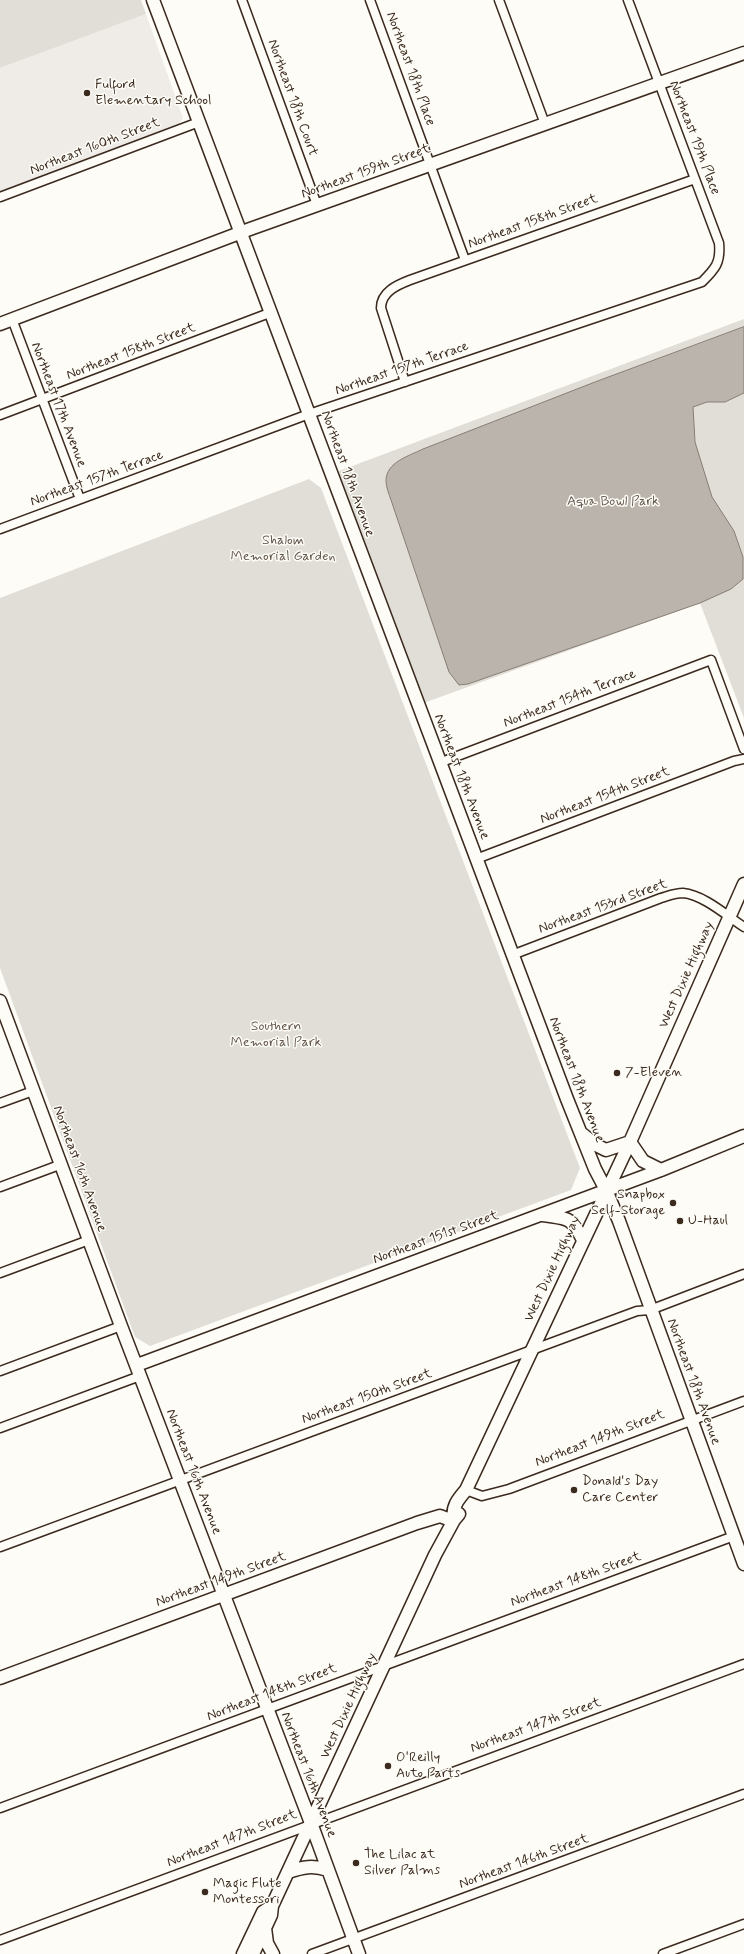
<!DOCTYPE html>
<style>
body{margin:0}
canvas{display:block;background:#fdfcf7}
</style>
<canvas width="744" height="1954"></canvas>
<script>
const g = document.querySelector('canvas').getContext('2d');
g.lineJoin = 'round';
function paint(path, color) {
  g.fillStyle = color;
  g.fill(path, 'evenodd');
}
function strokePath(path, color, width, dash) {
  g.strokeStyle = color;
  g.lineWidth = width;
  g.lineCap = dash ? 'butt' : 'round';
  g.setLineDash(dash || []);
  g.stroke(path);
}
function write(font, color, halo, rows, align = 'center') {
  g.font = font + ' Mynerve,sans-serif';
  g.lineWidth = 3;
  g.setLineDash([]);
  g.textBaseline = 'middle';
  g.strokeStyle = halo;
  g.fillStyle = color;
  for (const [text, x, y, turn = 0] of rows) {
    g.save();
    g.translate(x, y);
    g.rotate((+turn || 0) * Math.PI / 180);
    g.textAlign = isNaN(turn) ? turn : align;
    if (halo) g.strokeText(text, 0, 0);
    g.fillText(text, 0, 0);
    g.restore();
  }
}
paint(new Path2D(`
 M146,14L183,118L179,124L0,192V68Z`), '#efece7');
paint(new Path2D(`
 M0,0H141L146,14L0,68Z
 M744,319V718L700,603L418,705L331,474Z
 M309,479L321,488L580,1168L571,1190L150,1346L135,1337L0,968V598Z`), '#e1ded7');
const water = new Path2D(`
 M744,327V393L725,402H707L693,407L695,442L712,497L734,531L743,557V579L731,589L700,603L468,684L459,685L449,672L391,500C389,494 386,487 386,481C386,462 409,456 423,449L595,382Z`);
paint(water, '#bbb4ad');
strokePath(water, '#887d74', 1);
const street = new Path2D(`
 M242,0L317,205
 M370,0L465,260
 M499,0L545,124
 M0,197L199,122
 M12,319L80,499
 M405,382L381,308C381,292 397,285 410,280L695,179
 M0,415L272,312
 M0,529L309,414L702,282C715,269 721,263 719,243L628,0
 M439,763L711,660L744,749
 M476,859L734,761L744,759
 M512,955L661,898C668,896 675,893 683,893C704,895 727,916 744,927
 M0,1103L33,1091
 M0,1187L62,1164
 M0,1273L89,1240
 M0,1371L121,1326
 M0,1428L140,1376
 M466,1490L482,1496L509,1489L744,1401
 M0,1547L637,1311L650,1310L744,1274
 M0,1808L734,1536
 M0,1940L744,1664
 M312,1954L744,1794
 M663,1954L744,1924`);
const secondary = new Path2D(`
 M153,0L567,1099L595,1169L606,1190L619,1221L744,1564
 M0,324L250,229L744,53
 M0,1001L121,1326L311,1823L359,1954
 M581,1133L596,1145L606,1150L630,1142
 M630,1142L643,1161L661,1170
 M543,1215C568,1219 571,1216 583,1240
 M137,1365L661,1170L744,1136
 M454,1520C451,1507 459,1498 466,1490L630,1142L744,884
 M0,1678L417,1523L440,1516L453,1521
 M288,1872C303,1867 313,1865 328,1870
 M265,1928L267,1943L273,1954
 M243,1954L263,1912L272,1906
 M253,1954L271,1915L272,1906L435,1555L454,1520L459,1514`);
strokePath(street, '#3b2a1e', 11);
strokePath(secondary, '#3b2a1e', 15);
strokePath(street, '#fdfcf7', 8);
strokePath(secondary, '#fdfcf7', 12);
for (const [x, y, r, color] of [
 [87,93,4,"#3b2a1e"],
 [617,1073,4,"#3b2a1e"],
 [673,1203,4,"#3b2a1e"],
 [680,1221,4,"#3b2a1e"],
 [574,1490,4,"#3b2a1e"],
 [388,1766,4,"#3b2a1e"],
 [356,1863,4,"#3b2a1e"],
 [205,1892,4,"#3b2a1e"]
]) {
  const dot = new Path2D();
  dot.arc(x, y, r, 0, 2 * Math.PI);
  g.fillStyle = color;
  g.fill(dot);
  strokePath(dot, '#fdfcf7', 1.5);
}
write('14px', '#3b2a1e', '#fdfcf7', [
 ["Northeast 18th Place",410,69,70],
 ["Northeast 18th Court",292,98,70],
 ["Northeast 19th Place",694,138,69],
 ["Northeast 160th Street",95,147,-21],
 ["Northeast 159th Street",366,172,-20],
 ["Northeast 158th Street",533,222,-20],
 ["Northeast 158th Street",131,352,-21],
 ["Northeast 157th Terrace",402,369,-19],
 ["Northeast 17th Avenue",58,405,69],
 ["Northeast 18th Avenue",347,474,70],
 ["Northeast 157th Terrace",97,479,-20],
 ["Northeast 154th Terrace",570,699,-21],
 ["Northeast 18th Avenue",461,777,69],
 ["Northeast 154th Street",605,796,-21],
 ["Northeast 153rd Street",603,907,-20],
 ["West Dixie Highway",687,975,-66],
 ["Northeast 18th Avenue",576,1080,69],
 ["Northeast 16th Avenue",79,1169,70],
 ["Northeast 151st Street",436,1238,-20],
 ["West Dixie Highway",553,1269,-65],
 ["Northeast 18th Avenue",693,1382,70],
 ["Northeast 150th Street",367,1397,-20],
 ["Northeast 149th Street",600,1439,-21],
 ["Northeast 16th Avenue",193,1472,69],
 ["Northeast 149th Street",221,1580,-20],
 ["Northeast 148th Street",576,1580,-20],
 ["Northeast 148th Street",272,1693,-21],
 ["West Dixie Highway",349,1706,-65],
 ["Northeast 147th Street",536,1726,-20],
 ["Northeast 16th Avenue",308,1775,69],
 ["Northeast 147th Street",232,1839,-21],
 ["Northeast 146th Street",524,1862,-20]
]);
write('14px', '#3b2a1e', '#fdfcf7', [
 ["Fulford",95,85],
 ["Elementary School",95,101],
 ["7-Eleven",625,1073],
 ["Snapbox",665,1195,"right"],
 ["Self-Storage",665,1211,"right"],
 ["U-Haul",688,1221],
 ["Donald's Day",582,1482],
 ["Care Center",582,1498],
 ["O'Reilly",396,1758],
 ["Auto Parts",396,1774],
 ["The Lilac at",364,1855],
 ["Silver Palms",364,1871],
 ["Magic Flute",213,1884],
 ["Montessori",213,1900]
], 'left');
write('14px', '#64574c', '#fdfcf7', [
 ["Aqua Bowl Park",613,502],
 ["Shalom",283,541],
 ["Memorial Garden",283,557],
 ["Southern",276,1027],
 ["Memorial Park",276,1043]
]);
</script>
